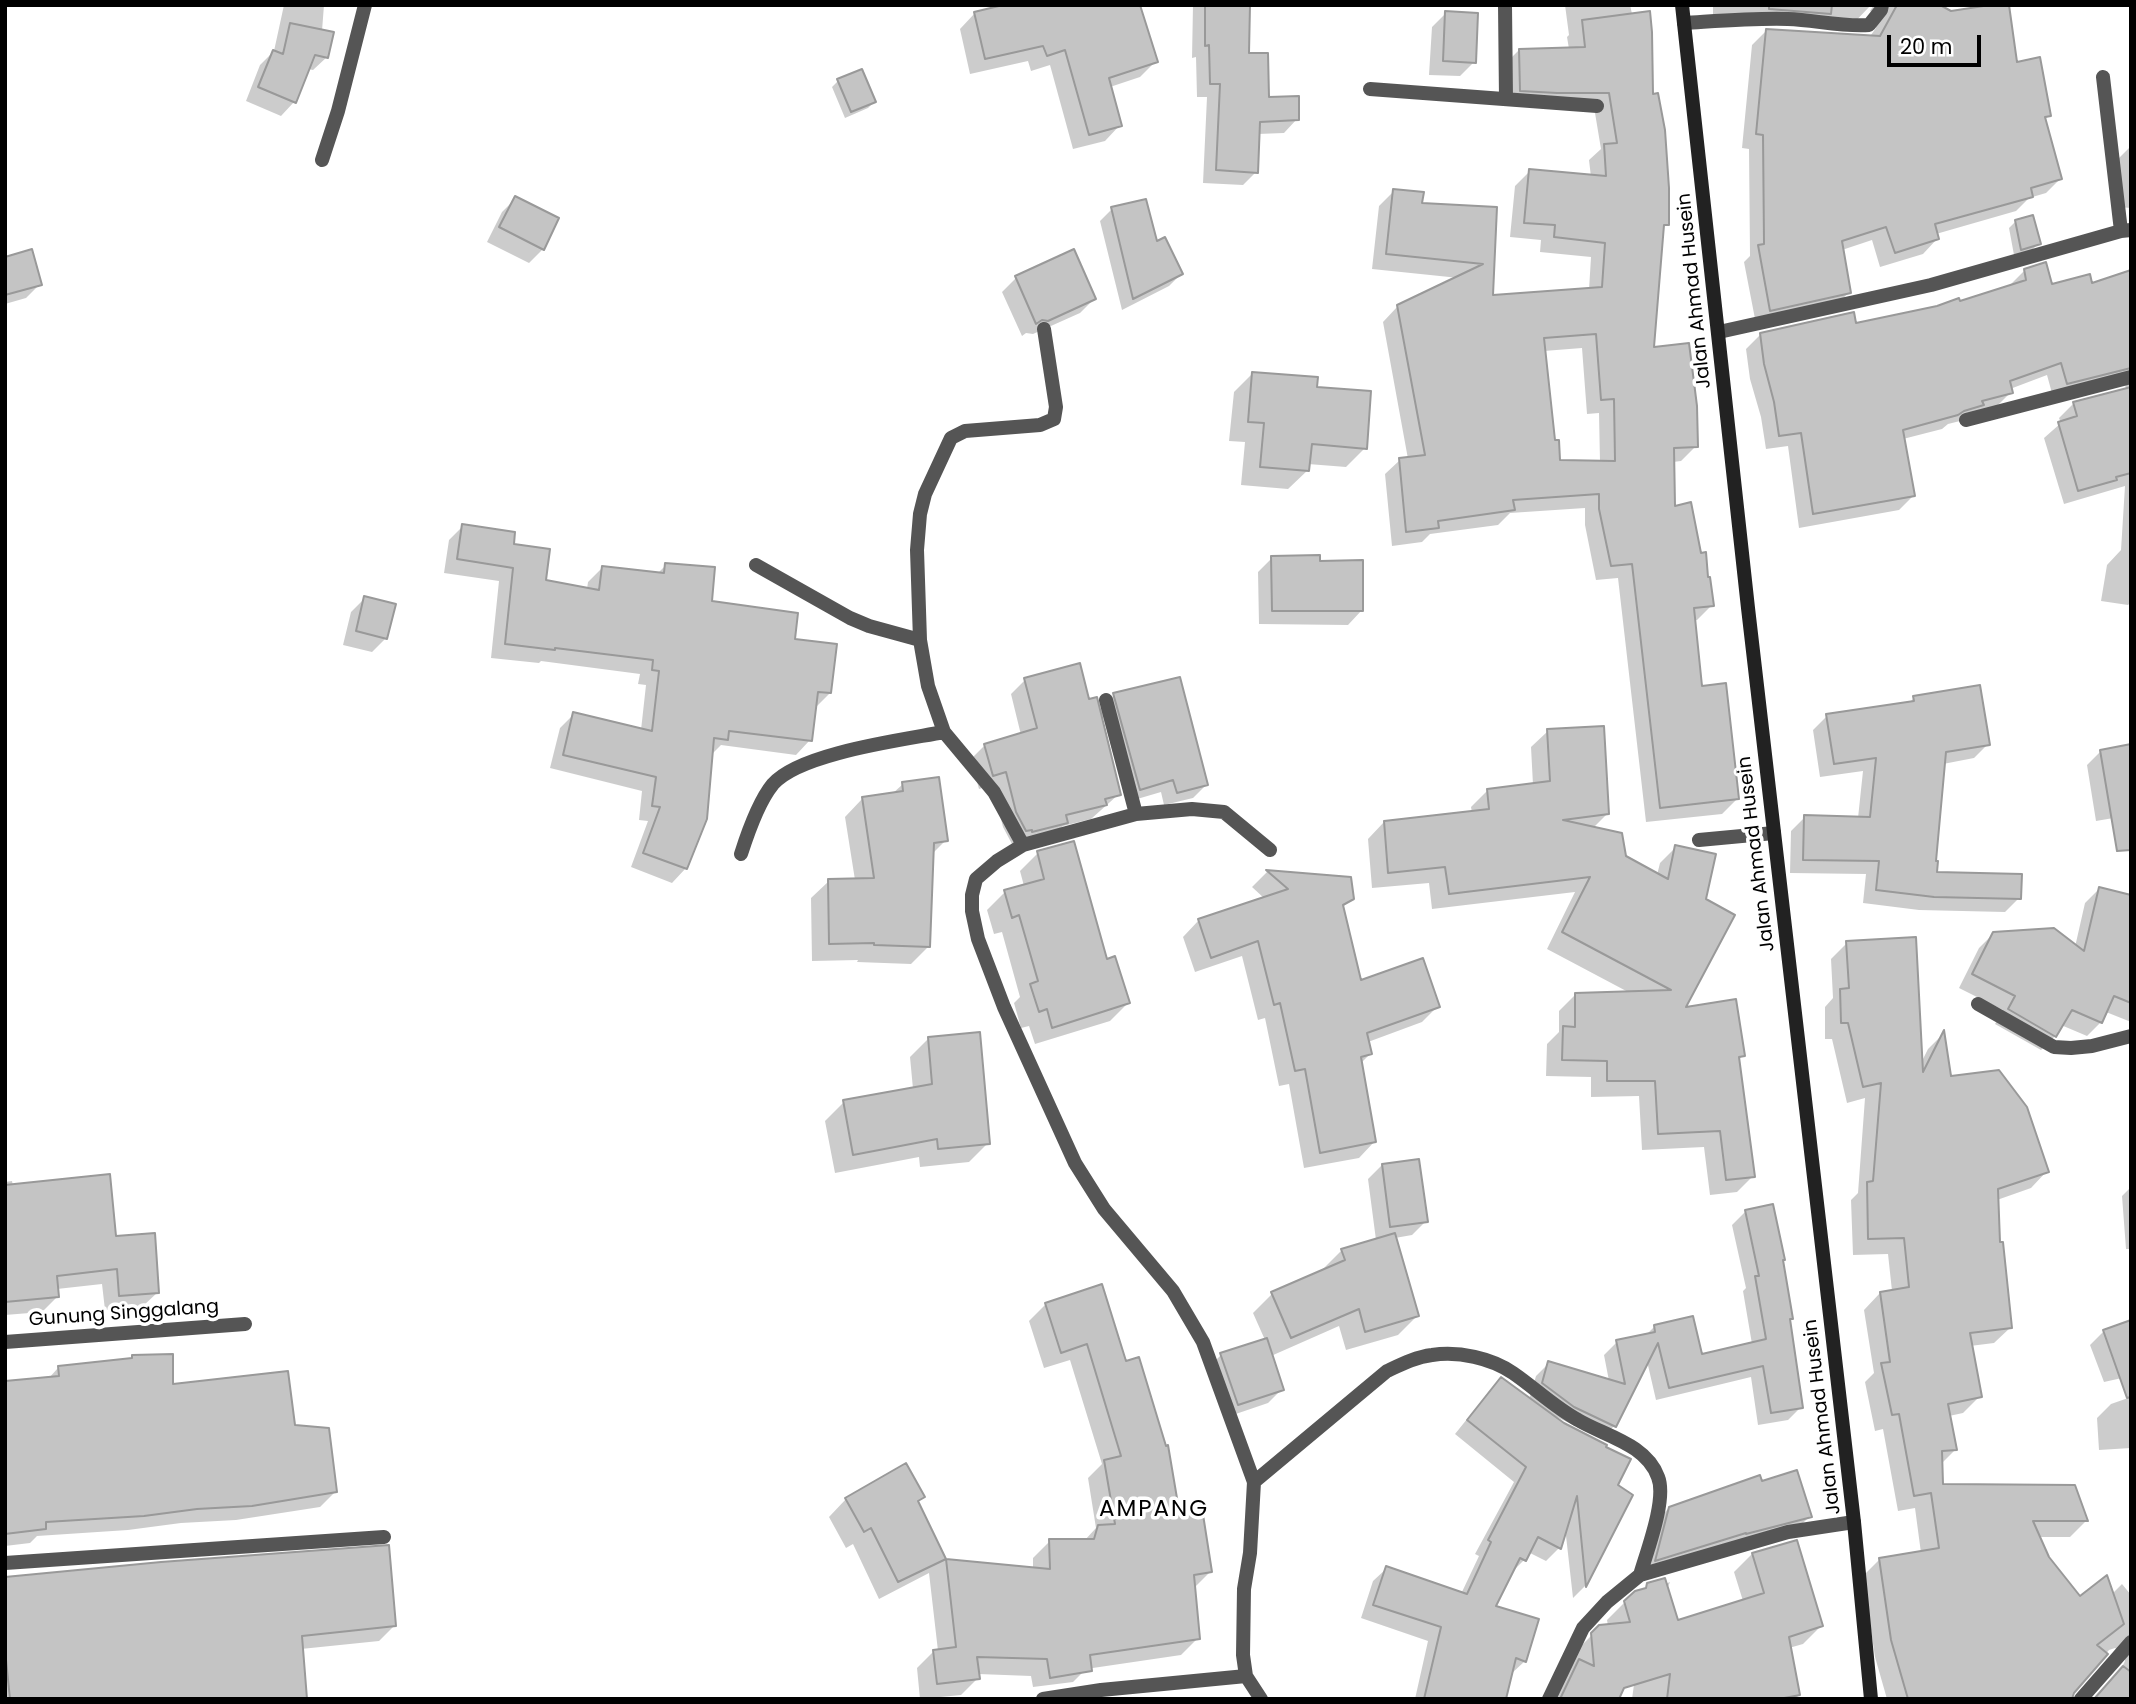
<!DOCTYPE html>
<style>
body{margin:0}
#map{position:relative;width:2136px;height:1704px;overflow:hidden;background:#fff;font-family:Poppins,sans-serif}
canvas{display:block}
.frame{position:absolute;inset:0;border:7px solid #000;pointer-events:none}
.scale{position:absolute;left:1887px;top:35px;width:94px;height:32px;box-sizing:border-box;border:4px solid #000;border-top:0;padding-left:9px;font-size:21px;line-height:24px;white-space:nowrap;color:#000;-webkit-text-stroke:5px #fff;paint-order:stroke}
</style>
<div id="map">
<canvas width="2136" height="1704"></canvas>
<div class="frame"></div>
<div class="scale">20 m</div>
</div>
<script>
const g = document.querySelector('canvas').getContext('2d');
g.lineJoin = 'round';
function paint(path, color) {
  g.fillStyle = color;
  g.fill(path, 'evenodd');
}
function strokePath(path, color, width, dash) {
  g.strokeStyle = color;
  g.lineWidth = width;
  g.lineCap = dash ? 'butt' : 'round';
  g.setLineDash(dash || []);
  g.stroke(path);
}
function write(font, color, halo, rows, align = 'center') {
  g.font = font + ' Poppins,sans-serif';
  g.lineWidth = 7;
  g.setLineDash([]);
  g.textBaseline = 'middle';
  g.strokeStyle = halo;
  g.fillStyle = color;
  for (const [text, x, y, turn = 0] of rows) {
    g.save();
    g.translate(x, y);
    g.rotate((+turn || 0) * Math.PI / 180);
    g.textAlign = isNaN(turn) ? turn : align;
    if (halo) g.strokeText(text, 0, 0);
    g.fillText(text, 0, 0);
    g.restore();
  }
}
paint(new Path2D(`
 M284,5H324L322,31L327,57L313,70L308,69L294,102L281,116L246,101L260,65L274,51Z
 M1193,5H1248L1247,55L1267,99L1297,119L1284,133L1258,134L1256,172L1243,185L1203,183L1207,97H1197L1196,57L1192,58Z
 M1565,5H1630L1651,96L1667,224L1662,229L1652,349L1696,446L1681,461L1673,462V508L1712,605L1697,620L1693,621L1700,688L1737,799L1722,814L1646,822L1618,578L1596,580L1585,525V508L1510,513L1498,525L1430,534L1422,542L1392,546L1385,474L1400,460L1408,459L1383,322L1398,306L1459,278L1372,269L1379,206L1394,191L1421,205L1495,209L1491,297L1589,290L1591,257L1540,252L1541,240L1510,237L1515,186L1530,171L1591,177L1589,160L1601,149L1594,107L1506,105L1504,65L1519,50L1569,49L1567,37L1569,35ZM1582,348L1587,414L1599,413L1600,462H1558L1553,442L1544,351Z
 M1713,5H1871L1848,29L1773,23H1713Z
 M1874,5H1947L1940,15L2015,64L2049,116L2044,120L2060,179L2046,193L2029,198L2016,211L1936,234L1937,239L1923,254L1880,267L1872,240L1842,250L1849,292L1835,307L1756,324L1744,262L1750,256L1749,149L1742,148L1752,45L1767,30L1848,36L1871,35L1876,28L1877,16L1870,11Z
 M975,13L1156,61L1140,77L1110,87L1120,125L1105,141L1073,149L1050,65L1031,71L1028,61L970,74L960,29Z
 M1446,13L1474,62L1460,76L1429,75L1432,27Z
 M838,81L874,102L868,108L845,118L832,87Z
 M2131,146V208L2118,207V159Z
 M516,198L543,249L529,263L487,242L502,212Z
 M1112,209L1156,243L1181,274L1169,286L1122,310L1100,221Z
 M2016,221L2039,243L2032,250L2014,255L2009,228Z
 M5,259L40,284L26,298L5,304Z
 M2025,270L2051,286L2091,285L2131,272V602L2128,605L2101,601L2107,565L2121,550L2125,486L2064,504L2044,438L2061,423L2059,418L2073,404L2126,389L2125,384L2053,397L2047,375L2010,389L2011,392L1997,406L1968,419L1948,424L1942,429L1903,439L1913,496L1899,510L1799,528L1788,446L1766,449L1761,417L1750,379L1746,349L1761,334L1855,325L1959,303L2012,287L2011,284Z
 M1016,278L1094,299L1080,313L1033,334L1026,333L1022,336L1002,292Z
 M1253,373L1315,389L1365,448L1346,467L1308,464V470L1288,489L1241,485L1245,442L1229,441L1234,392Z
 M463,526L512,545L544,581L587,589L588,582L602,568L657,574L666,565L711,602L793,641L830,693L816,707L810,740L796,755L721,745L712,754L686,868L672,883L631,867L648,821L639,820L642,791L550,768L560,728L574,714L641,730L646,685L638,684L640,674L541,661L539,663L491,658L499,581L444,573L449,540Z
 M1272,558L1318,562L1362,610L1348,625L1259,624L1258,572Z
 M365,598L386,638L372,652L343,645L351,612Z
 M1025,680L1088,701L1098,711L1114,695L1206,785L1193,798L1164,805L1161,792L1127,802L1103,717L1100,718L1119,794L1091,819L1063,826L1052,836L1012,844L1003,827L992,785L979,789L971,759L985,745L1021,735L1011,694Z
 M1914,698L1988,744L1974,758L1943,764L1935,873L2019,898L2005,912L1919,910L1863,903L1866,874L1790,873L1791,831L1805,817L1858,818L1863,771L1820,777L1813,730L1827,716L1908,704Z
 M1548,731L1607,814L1593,828L1624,857L1657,875L1660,863L1676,847L1683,1009L1743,1055L1738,1061L1753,1176L1737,1192L1710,1195L1704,1147L1642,1150L1639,1096L1591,1097V1077L1546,1076L1547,1044L1559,1032V1011L1576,994L1630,993L1547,949L1575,892L1432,909L1429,883L1372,888L1368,839L1384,822L1472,813L1471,807L1487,791L1533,785L1531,747Z
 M2101,751L2131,815L2096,821L2087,765Z
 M903,784L946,840L931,855L929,946L911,964L857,962L858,960L812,961L811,898L829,881L855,880L845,817L862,799L892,794Z
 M1038,853L1106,961L1128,1003L1110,1021L1035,1044L1029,1026L1021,1028L1014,1003L1020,997L1002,932L994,934L987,910L1005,892L1024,886L1020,871Z
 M1267,872L1349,879L1352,898L1342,908L1360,983L1438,1006L1422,1022L1368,1042L1370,1054L1361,1063L1375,1141L1359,1158L1304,1168L1289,1084L1279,1086L1265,1018L1258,1020L1242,956L1195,972L1183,937L1199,920L1265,899L1252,887Z
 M2099,889L2131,897V1022L2106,1012L2101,1022L2087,1036L2061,1025L2055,1036L2041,1050L1995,1024L2003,1010L1959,988L1979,948L1993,934L2075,947L2085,903Z
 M1847,943L1921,1063L1928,1049L1943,1034L1950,1078L2047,1171L2031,1188L1997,1200L1998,1244L2011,1327L1994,1343L1970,1346L1980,1396L1963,1413L1949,1416L1955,1450L1941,1464L1942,1486L2086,1521L2070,1537H2038L2048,1558L2080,1599L2112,1594L2122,1584L2131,1595V1699H2094L2122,1667L2125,1661L2122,1652L2115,1648L2109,1650L2070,1696V1699H1887L1875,1657L1863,1576L1880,1559L1921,1553L1915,1508L1898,1511L1883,1429L1875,1431L1865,1382L1874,1373L1864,1310L1880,1293L1892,1291L1888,1254L1853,1255L1851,1200L1858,1193L1865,1098L1847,1103L1832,1039H1825V1007L1833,998L1831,959Z
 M929,1038L988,1143L969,1162L920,1167L919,1157L835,1173L825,1121L844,1102L913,1089L910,1057Z
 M1382,1165L1426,1221L1412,1235L1395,1238L1417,1316L1398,1335L1346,1350L1339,1326L1271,1356L1282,1389L1268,1403L1224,1418L1207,1369L1221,1355L1265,1340L1253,1313L1272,1294L1324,1271L1323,1269L1342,1250L1376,1240L1368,1179Z
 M12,1181L13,1186L115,1238L158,1292L142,1307L105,1310L102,1284L57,1289V1297L42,1312L5,1315V1182Z
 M2131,1187V1249H2126L2122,1196Z
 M1745,1212L1788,1321L1801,1407L1788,1420L1758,1425L1751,1377L1656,1400L1647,1361L1614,1426L1601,1439L1555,1416L1554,1418L1616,1486L1631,1496L1585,1586L1573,1598L1565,1527L1559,1548L1546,1561L1528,1552L1524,1560L1510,1574L1494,1608L1525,1661L1511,1674L1505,1699H1415L1428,1641L1361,1618L1373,1581L1387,1568L1461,1594L1479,1556L1475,1554L1514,1482L1455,1434L1488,1393L1501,1379L1529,1400L1536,1376L1549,1363L1609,1381L1604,1355L1617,1342L1645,1336L1655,1326L1700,1356L1752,1344L1743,1291L1746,1288L1732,1225Z
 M1101,1287L1178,1512L1210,1572L1194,1588L1198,1638L1181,1655L1086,1669L1073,1682L1033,1687L1031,1676L978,1674V1678L961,1695L920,1699L917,1668L934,1651H938L929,1573L879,1599L853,1544L846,1548L829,1517L846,1499L923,1497L917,1503L945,1560L1033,1569V1558L1050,1541H1084L1096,1528L1088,1478L1102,1464L1070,1360L1044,1368L1029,1321L1046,1304Z
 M2104,1331L2131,1376L2104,1382L2090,1345Z
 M133,1357L172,1386L293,1427L335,1492L320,1507L236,1520L181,1523L128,1530L37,1536L30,1543L5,1546V1385L48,1379L58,1368L129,1360Z
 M2131,1397V1448L2099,1450L2097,1418L2111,1404Z
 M1761,1483L1810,1516L1790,1536L1636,1579L1649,1528L1669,1508Z
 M1752,1554L1821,1626L1803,1644L1789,1648L1798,1699H1632L1639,1648L1614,1699H1552L1573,1654L1600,1627L1608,1626L1607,1620L1625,1602L1670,1582L1667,1589L1677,1622L1743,1601L1734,1572Z
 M5,1579L394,1626L379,1641L301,1649L305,1699H5Z`), '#0003');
const building = new Path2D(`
 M1003,5H1140L1158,62L1109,78L1122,126L1089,135L1065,50L1047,56L1043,46L985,59L974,12Z
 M1205,5H1250L1249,53H1268L1269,97L1299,96V120L1260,122L1258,173L1216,170L1220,84H1210L1209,45L1205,46Z
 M1769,5H1832L1831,14L1769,9Z
 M1897,5H1940L1951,11L1990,5H2009L2017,62L2040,57L2051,116L2045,117L2062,179L2031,188L2033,197L1935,224L1939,239L1895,253L1886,227L1842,241L1851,293L1770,311L1758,245L1764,244L1763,135L1756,134L1766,29L1880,36Z
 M1445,11L1478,13L1476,63L1443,61Z
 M1650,11L1652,32L1653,94L1658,93L1665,130L1669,188V225H1664L1654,347L1689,343L1697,406L1698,447L1674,448L1675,506L1691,502L1701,553L1706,552L1708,577H1710L1714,606L1694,608L1702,686L1726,683L1739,799L1660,808L1632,564L1611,566L1599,509V494L1513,500L1515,510L1438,521L1439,528L1406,532L1399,458L1425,455L1397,305L1483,264L1386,254L1393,189L1424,192L1422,203L1497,207L1493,295L1602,287L1605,243L1554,237L1555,225L1524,223L1529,169L1606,176L1604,144L1617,143L1609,93H1557L1520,91L1519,49L1585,47L1582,20ZM1596,334L1601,400L1614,399L1615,461L1560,460L1559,440H1555L1544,338Z
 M290,23L334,32L328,58L315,55L296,103L258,87L273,50L283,54Z
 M862,69L876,102L851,112L837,79Z
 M515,196L559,218L544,250L499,227Z
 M1146,199L1157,241L1165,237L1183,274L1133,299L1111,207Z
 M2033,215L2041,244L2021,250L2015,220Z
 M32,249L42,285L5,295V257Z
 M1074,249L1096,299L1048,321L1042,320L1036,324L1015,276Z
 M2046,262L2052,284L2090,274L2092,283L2131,270V368L2067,384L2061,363L2010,381L2013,393L1982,401L1984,405L1964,411L1958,415L1903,430L1915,496L1813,514L1801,433L1779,436L1774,402L1764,364L1760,333L1854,312L1856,323L1937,306L1959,298L1960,301L2026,280L2024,269Z
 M1252,372L1318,377L1317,387L1371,391L1367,449L1312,444L1309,471L1260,467L1264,423L1248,422Z
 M2131,387V473L2116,477L2117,480L2078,491L2058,422L2077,416L2073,402Z
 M462,524L515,532L514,544L550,549L546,580L599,590L602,566L664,573L665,563L715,567L712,601L798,613L795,639L837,644L831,693L818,692L812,741L729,731L728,740L714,738L707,819L687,869L643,853L660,807L652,806L656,777L563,755L573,712L652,731L659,671L652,670L653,660L555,648V650L505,644L513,568L457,559Z
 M1320,555V561L1363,560V611H1272L1271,556Z
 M364,596L396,604L387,639L356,631Z
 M1080,663L1089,699L1097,697L1121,795L1105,799L1107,805L1066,815L1068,823L1032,832V830L1026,831L1016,812L1006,772L993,776L984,744L1037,728L1024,678Z
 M1180,677L1208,785L1177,793L1173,780L1140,790L1113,693Z
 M1980,685L1990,745L1946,752L1936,861H1938L1937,872L2022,874L2021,899L1934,897L1876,890L1879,861L1803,860L1804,815L1870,817L1876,758L1834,764L1826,714L1914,701L1913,696Z
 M1604,726L1609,814L1563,820L1622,833L1626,856L1668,879L1675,845L1716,854L1706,899L1735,915L1686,1007L1736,999L1745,1056L1739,1057L1755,1177L1726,1180L1720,1131L1658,1134L1655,1081H1607V1061L1562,1060L1563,1026L1575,1027V993L1671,990L1562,932L1590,877L1449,894L1445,867L1388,873L1384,821L1489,809L1487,789L1550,781L1547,729Z
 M2131,744V850L2117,851L2100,750Z
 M939,777L948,841L934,843L930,947L874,945V943L829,944L828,879L874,878L862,797L903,791L902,782Z
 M1074,841L1107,959L1115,956L1130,1003L1052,1028L1047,1009L1039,1012L1030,984L1038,981L1019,915L1012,918L1004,890L1044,879L1037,851Z
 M1266,870L1351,877L1354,899L1343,905L1361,980L1423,958L1440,1007L1367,1033L1372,1054L1361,1057L1376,1142L1320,1153L1305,1069L1295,1071L1280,1003L1274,1005L1258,941L1211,958L1198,919L1288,889Z
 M2099,887L2131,895V1003L2114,996L2102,1023L2072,1010L2056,1037L2008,1009L2015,996L1972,974L1993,932L2054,928L2084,951Z
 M1916,937L1923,1072L1944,1030L1951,1076L1999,1070L2027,1107L2049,1172L1998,1189L2000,1242H2003L2012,1328L1970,1333L1982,1397L1948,1404L1957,1450L1942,1451L1943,1484L2075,1485L2088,1521H2033L2049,1557L2080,1596L2107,1575L2124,1624L2097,1645L2108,1654L2074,1693L2072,1699H1908L1891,1640L1879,1558L1939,1548L1931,1493L1914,1496L1899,1414L1892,1415L1881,1363L1890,1362L1880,1292L1909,1287L1904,1238L1868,1239L1867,1182L1873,1181L1881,1083L1863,1087L1848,1023H1841L1840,989L1849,988L1846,941Z
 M980,1032L990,1144L938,1149L937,1139L853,1155L843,1100L932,1084L928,1037Z
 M1419,1159L1428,1222L1390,1227L1382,1164Z
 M110,1174L116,1236L155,1233L159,1293L119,1296L117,1269L57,1276L59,1297L5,1302V1185Z
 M1773,1204L1785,1260H1783L1793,1319H1790L1803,1408L1771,1413L1763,1366L1669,1388L1658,1343L1616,1427L1574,1407L1542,1383L1548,1361L1625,1384L1616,1340L1655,1332L1654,1325L1693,1316L1702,1354L1766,1339L1755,1276H1759L1745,1210Z
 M1395,1233L1419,1316L1365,1332L1359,1309L1291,1338L1271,1292L1345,1260L1341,1249Z
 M1102,1284L1126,1361L1139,1357L1166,1446L1168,1445L1179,1510L1202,1508L1212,1572L1194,1575L1200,1639L1090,1655L1092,1671L1050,1678L1047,1659L977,1657L980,1679L937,1684L933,1650L956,1647L946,1559L1050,1569L1049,1539H1094L1098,1525L1115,1524L1104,1460L1121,1456L1087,1344L1061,1353L1045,1303Z
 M2131,1320V1397L2127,1398L2103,1330Z
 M1267,1338L1284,1390L1238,1405L1220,1353Z
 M173,1354V1384L288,1371L295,1425L329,1428L337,1492L252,1506L197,1509L144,1516L46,1522V1529L5,1534V1381L59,1376L58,1366L132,1358V1355Z
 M1501,1377L1564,1423L1607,1445L1606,1447L1631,1459L1618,1485L1633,1495L1586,1587L1577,1496L1561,1549L1538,1537L1526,1561L1520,1558L1496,1606L1539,1619L1526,1662L1516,1658L1506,1699H1424L1441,1627L1373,1605L1386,1566L1467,1594L1491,1542L1488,1540L1526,1467L1467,1420Z
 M906,1463L925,1497L918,1501L946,1559L898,1582L871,1528L864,1532L845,1498Z
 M1797,1470L1812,1517L1746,1534V1533L1655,1561L1669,1507L1760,1475L1762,1481Z
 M1797,1540L1823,1626L1789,1637L1800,1695L1779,1699H1667L1670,1674L1624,1688L1619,1699H1560L1579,1659L1594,1666L1591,1633L1599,1625L1630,1622L1624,1601L1635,1591L1646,1588L1647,1583L1665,1578L1678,1620L1764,1593L1752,1553Z
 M389,1545L396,1626L302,1636L307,1699H10L5,1650V1577L161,1562Z
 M2123,1666L2131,1672V1699H2094Z`);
paint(building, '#c4c4c4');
strokePath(building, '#999', 2);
strokePath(new Path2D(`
 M1505,5L1506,99
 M1684,23C1718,21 1753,18 1788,19C1815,20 1842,27 1869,25L1881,10L1882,5
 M2103,77L2121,231
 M1370,89L1597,106
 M322,160L338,111L365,5
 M1719,332L1931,285L2121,231L2131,230
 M1966,420L2131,377
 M756,565L850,618L869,626L920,640L928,686L944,732L994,792L1023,845L1136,814L1192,809L1224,812L1270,850
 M920,640L917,550L920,514L925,494L951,438L965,431L1040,425L1054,419L1056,407L1044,329
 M1106,700L1136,814
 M1699,840L1774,833
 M1023,845L997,861L976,879L972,895V911L978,939L1004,1007L1075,1163L1104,1209L1173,1291L1203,1342L1254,1482L1250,1553L1244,1589L1243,1655L1246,1676L1261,1699
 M741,854C748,832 759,801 773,784C800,753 902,740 944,732
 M1978,1004L2054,1047L2071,1048L2092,1046L2131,1036
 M5,1342L245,1324
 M1254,1482L1387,1371C1402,1364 1416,1357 1432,1355C1459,1351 1491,1358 1513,1373C1535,1388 1554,1407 1578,1420C1605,1436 1646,1444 1658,1477C1667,1499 1647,1551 1640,1575
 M5,1563L384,1537
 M1043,1699L1101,1690L1246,1676
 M1549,1699L1583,1628L1607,1602L1640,1575L1788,1532L1854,1522`), '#555', 14);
strokePath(new Path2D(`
 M2081,1699L2131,1642`), '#555', 14);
strokePath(new Path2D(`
 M1682,5L1748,608L1854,1522L1871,1699`), '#222', 14);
write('19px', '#000', '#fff', [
 ["Jalan Ahmad Husein",1695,291,-96],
 ["Jalan Ahmad Husein",1757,854,-97],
 ["Gunung Singgalang",124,1314,-4],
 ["Jalan Ahmad Husein",1823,1417,-97]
]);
g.letterSpacing = '2px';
write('23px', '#000', '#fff', [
 ["AMPANG",1154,1510]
]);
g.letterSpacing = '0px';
</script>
